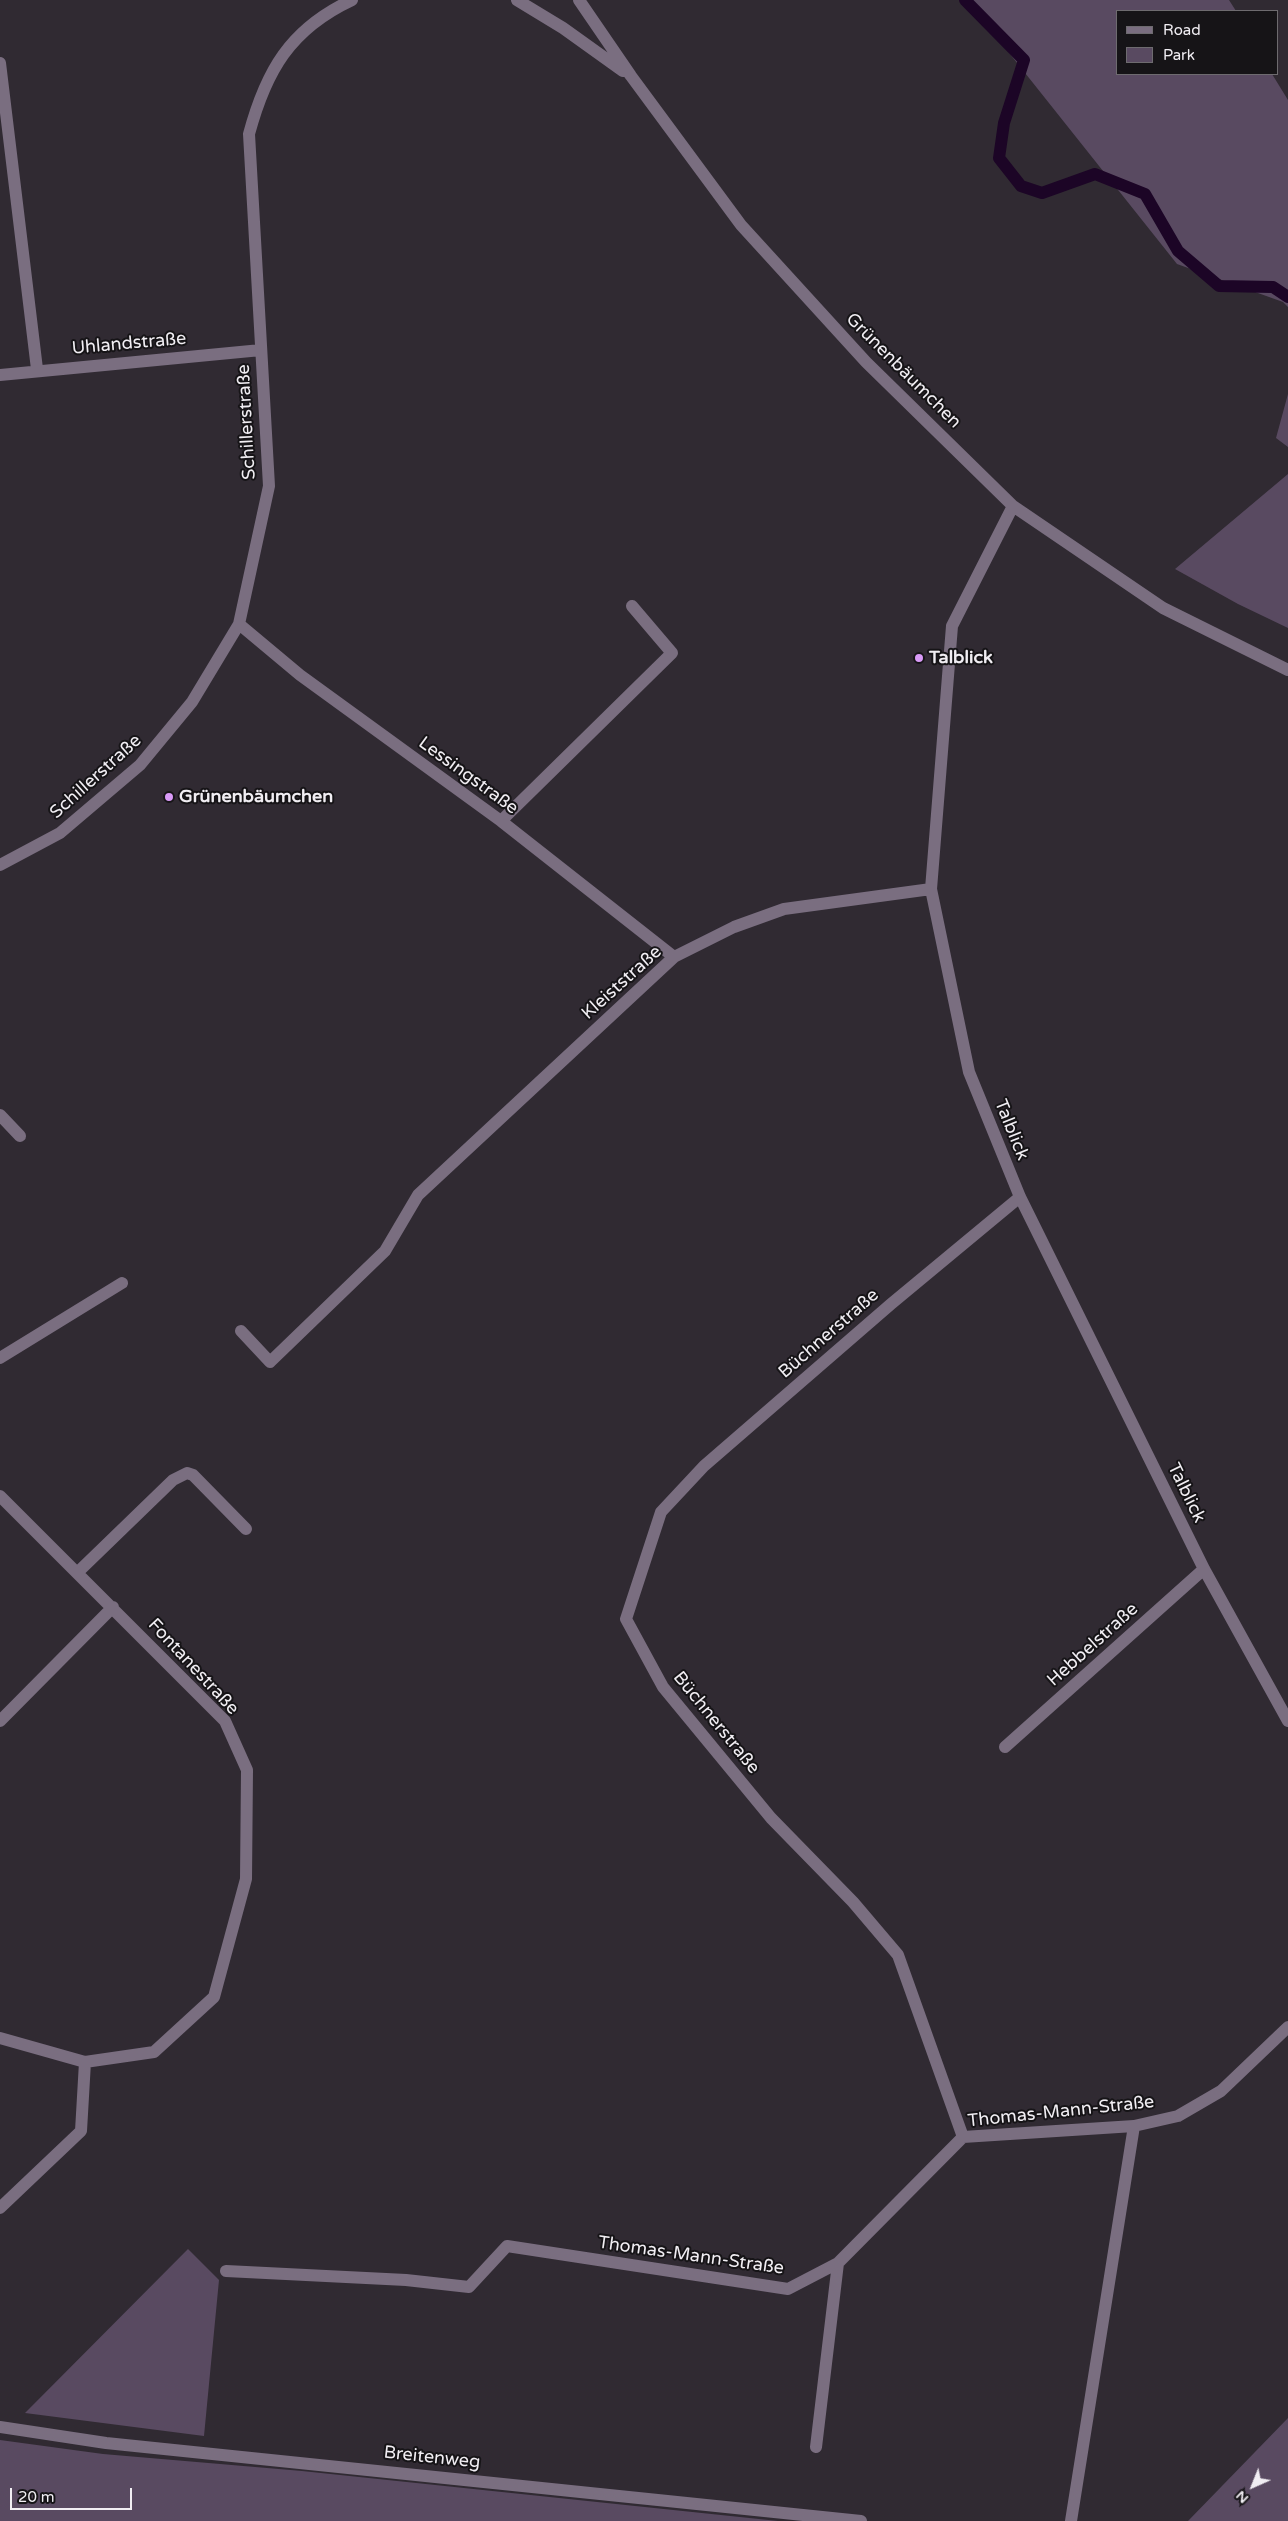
<!DOCTYPE html>
<meta charset="utf-8">
<style>
body{margin:0}
#map{position:relative;width:1288px;height:2521px;overflow:hidden;background:#302a32;font-family:"Varela Round",sans-serif}
canvas{display:block}
.legend{position:absolute;left:1116px;top:10px;width:162px;height:65px;box-sizing:border-box;background:#161417;border:1px solid #6e6b6f;margin:0;padding:6px 9px;list-style:none;font-size:15px;color:#f1eef3}
.legend li{display:flex;align-items:center;gap:10px;height:25px}
.legend b{width:25px;border:1px solid #6e6b6f}
.north{position:absolute;left:1228px;top:2461px;width:50px;height:50px;-webkit-text-stroke:4px #161417;paint-order:stroke;rotate:224deg;font-size:14px;font-weight:700;line-height:20px;text-align:center;color:#f1eef3}
.north::after{content:'';display:block;margin:auto;width:18px;height:22px;background:#f1eef3;clip-path:polygon(50% 0,100% 100%,50% 72%,0 100%)}
.scale{position:absolute;left:10px;top:2488px;width:122px;height:22px;box-sizing:border-box;border:2px solid #f1eef3;border-top:0;padding-left:6px;font-size:15px;line-height:18px;white-space:nowrap;color:#f1eef3;-webkit-text-stroke:4px #161417;paint-order:stroke}
</style>
<div id="map">
<canvas width="1288" height="2521"></canvas>
<ul class="legend">
<li><b style="height:6px;background:#7a6e80"></b>Road</li>
<li><b style="height:14px;background:#594a61"></b>Park</li>
</ul>
<div class="north">N</div>
<div class="scale">20 m</div>
</div>
<script>
const g = document.querySelector('canvas').getContext('2d');
g.lineJoin = 'round';
function paint(path, color) {
  g.fillStyle = color;
  g.fill(path, 'evenodd');
}
function strokePath(path, color, width, dash) {
  g.strokeStyle = color;
  g.lineWidth = width;
  g.lineCap = dash ? 'butt' : 'round';
  g.setLineDash(dash || []);
  g.stroke(path);
}
function write(font, color, halo, rows, align = 'center') {
  g.font = font + ' "Varela Round",sans-serif';
  g.lineWidth = 4;
  g.setLineDash([]);
  g.textBaseline = 'middle';
  g.strokeStyle = halo;
  g.fillStyle = color;
  for (const [text, x, y, turn = 0] of rows) {
    g.save();
    g.translate(x, y);
    g.rotate((+turn || 0) * Math.PI / 180);
    g.textAlign = isNaN(turn) ? turn : align;
    if (halo) g.strokeText(text, 0, 0);
    g.fillText(text, 0, 0);
    g.restore();
  }
}
paint(new Path2D(`
 M967,0H1229L1236,11H1117V74H1272L1288,100V307L1283,302L1177,264Z
 M1288,394V447L1276,438Z
 M1288,474V628L1238,604L1175,569Z
 M188,2249L219,2280L204,2436L25,2413Z
 M1288,2418V2521H1188Z
 M0,2440L103,2454L302,2471L778,2521H0Z`), '#594a61');
strokePath(new Path2D(`
 M965,0L1024,60L1004,123L999,158L1021,186L1042,193L1095,174L1145,194L1178,251L1219,286L1273,287L1288,297`), '#1c0526', 12);
strokePath(new Path2D(`
 M517,0L563,28L623,71
 M579,0L631,76L741,225L866,362L1013,506L1163,608L1288,670
 M0,63L37,369
 M0,375L261,350
 M1013,506L952,626L931,889L969,1072L1020,1197L1204,1569L1288,1721
 M239,624L300,675L501,821L674,957
 M501,821L672,653L632,606
 M0,865L60,833L140,765L192,702L239,624L269,486L249,134C266,71 290,29 352,0
 M0,1115L20,1136
 M241,1331L270,1362L385,1251L418,1195L674,957L734,927L784,909L931,889
 M0,1358L122,1283
 M0,1496L225,1721L247,1770L246,1879L214,1997L154,2052L85,2062L0,2038
 M78,1572L173,1480L187,1473L193,1475L246,1529
 M0,1721L113,1607
 M1005,1747L1204,1569
 M963,2137L898,1955L853,1902L771,1818L663,1687L626,1619L661,1512L704,1466L891,1304L1020,1197
 M0,2208L81,2131L85,2062
 M226,2271L406,2280L469,2287L507,2246L788,2289L838,2263L963,2137L1134,2126L1178,2116L1221,2091L1288,2027
 M0,2427L106,2443L861,2521
 M816,2447L838,2263
 M1071,2521L1134,2126`), '#7a6e80', 12);
for (const [x, y, r, color] of [
 [919,658,5,"#d99af7"],
 [169,797,5,"#d99af7"]
]) {
  const dot = new Path2D();
  dot.arc(x, y, r, 0, 2 * Math.PI);
  g.fillStyle = color;
  g.fill(dot);
  strokePath(dot, '#161417', 2);
}
write('18px', '#f1eef3', '#161417', [
 ["Uhlandstraße",129,344,-5],
 ["Grünenbäumchen",903,371,45],
 ["Schillerstraße",247,422,-93],
 ["Lessingstraße",468,776,36],
 ["Schillerstraße",96,777,-42],
 ["Kleiststraße",622,983,-42],
 ["Talblick",1011,1130,68],
 ["Büchnerstraße",829,1334,-41],
 ["Talblick",1186,1493,64],
 ["Hebbelstraße",1093,1645,-42],
 ["Fontanestraße",193,1667,47],
 ["Büchnerstraße",716,1723,51],
 ["Thomas-Mann-Straße",1061,2112,-6],
 ["Thomas-Mann-Straße",691,2256,8],
 ["Breitenweg",432,2458,6]
]);
write('bold 18px', '#f1eef3', '#161417', [
 ["Talblick",929,658],
 ["Grünenbäumchen",179,797]
], 'left');
</script>
